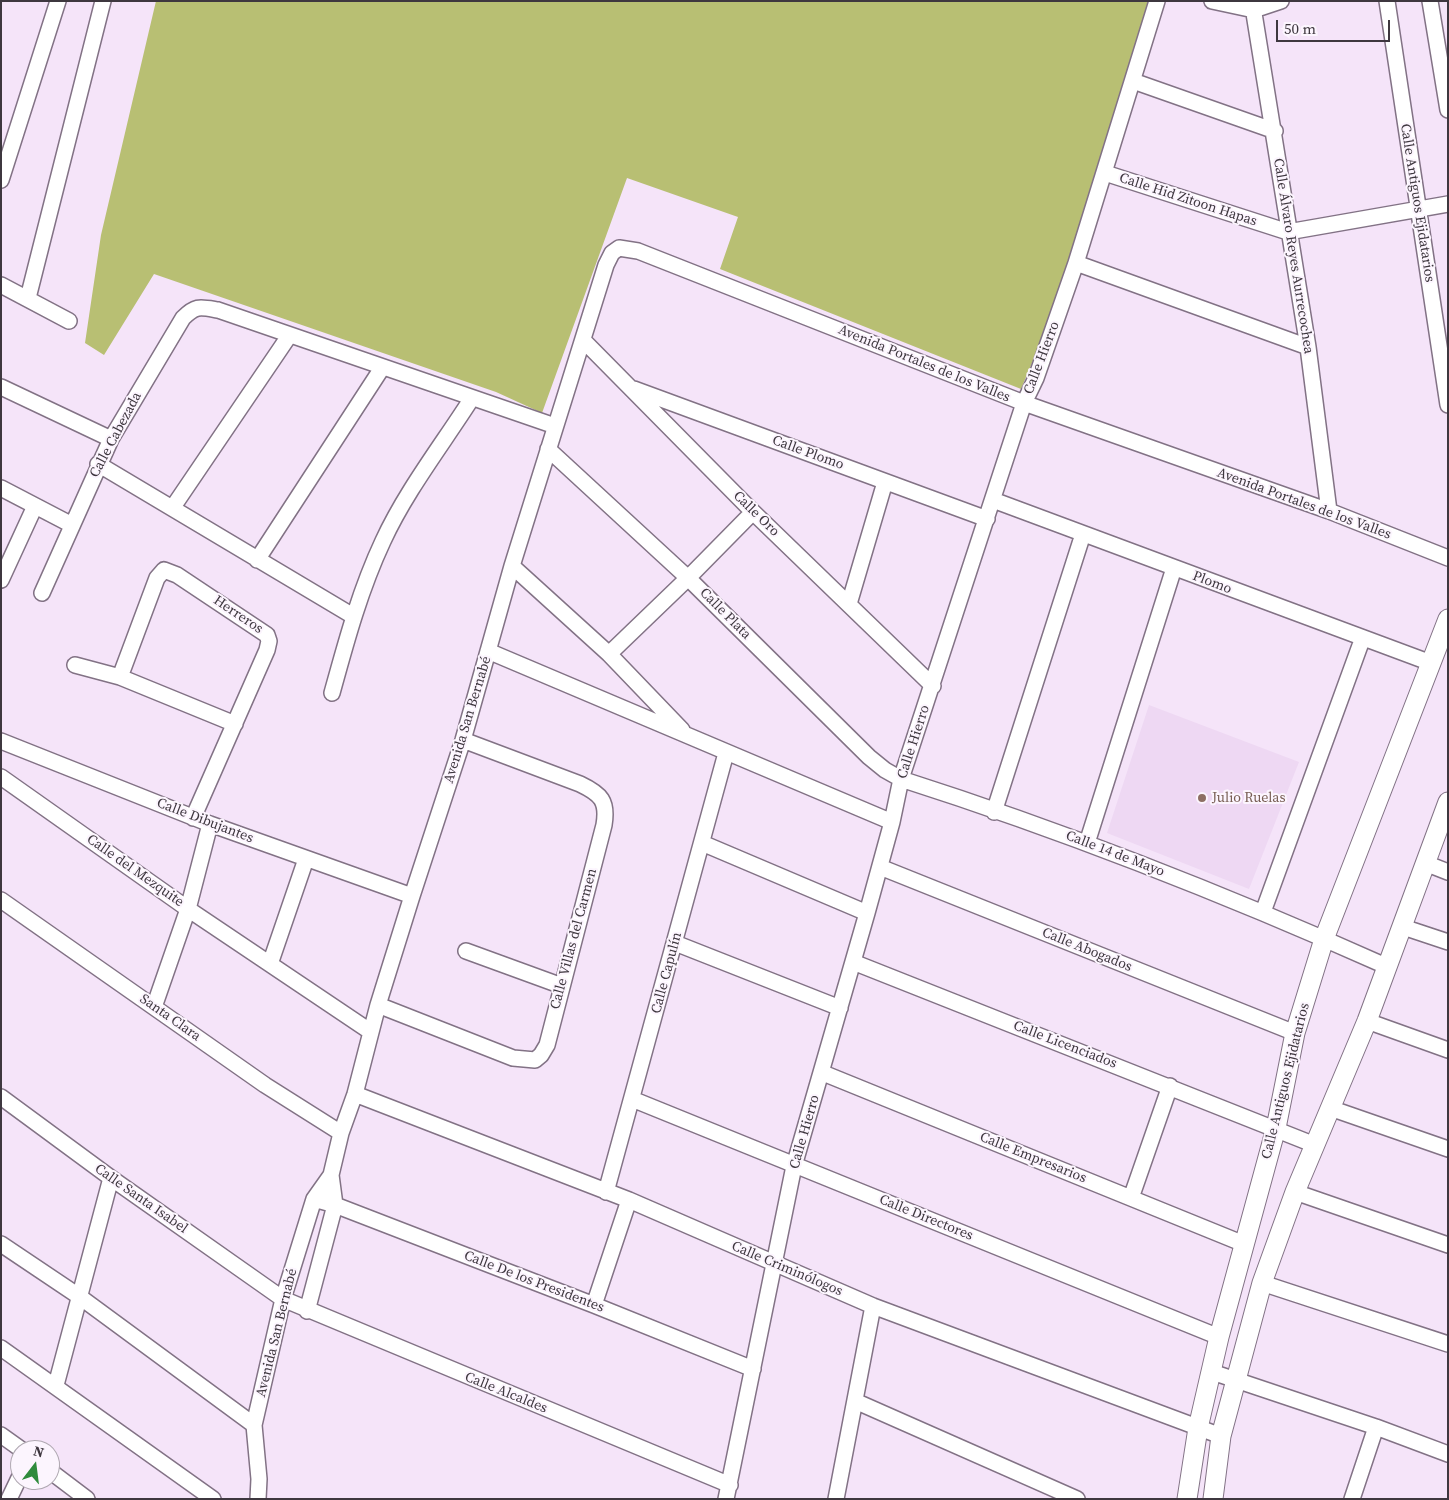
<!DOCTYPE html>
<meta charset="utf-8">
<style>
body{margin:0}
#map{position:relative;width:1449px;height:1500px;overflow:hidden;background:#f5e4f9;font-family:"Source Serif 4",serif}
canvas{display:block}
.frame{position:absolute;inset:0;border:2px solid #3e373f;pointer-events:none}
.north{position:absolute;left:10px;top:1440px;width:50px;height:50px;box-sizing:border-box;background:#fcf5fe;border:1px solid #b0a9b2;border-radius:50%;rotate:15deg;font-size:14px;font-weight:700;line-height:20px;text-align:center;color:#3e373f}
.north::after{content:'';display:block;margin:auto;width:18px;height:22px;background:#2f8b3c;clip-path:polygon(50% 0,100% 100%,50% 72%,0 100%)}
.scale{position:absolute;left:1276px;top:20px;width:114px;height:22px;box-sizing:border-box;border:2px solid #3e373f;border-top:0;padding-left:6px;font-size:15px;line-height:18px;white-space:nowrap;color:#3e373f;-webkit-text-stroke:4px #fcf5fe;paint-order:stroke}
</style>
<div id="map">
<canvas width="1449" height="1500"></canvas>
<div class="frame"></div>
<div class="north">N</div>
<div class="scale">50 m</div>
</div>
<script>
const g = document.querySelector('canvas').getContext('2d');
g.lineJoin = 'round';
function paint(path, color) {
  g.fillStyle = color;
  g.fill(path, 'evenodd');
}
function strokePath(path, color, width, dash) {
  g.strokeStyle = color;
  g.lineWidth = width;
  g.lineCap = dash ? 'butt' : 'round';
  g.setLineDash(dash || []);
  g.stroke(path);
}
function write(font, color, halo, rows, align = 'center') {
  g.font = font + ' "Source Serif 4",serif';
  g.lineWidth = 4;
  g.setLineDash([]);
  g.textBaseline = 'middle';
  g.strokeStyle = halo;
  g.fillStyle = color;
  for (const [text, x, y, turn = 0] of rows) {
    g.save();
    g.translate(x, y);
    g.rotate((+turn || 0) * Math.PI / 180);
    g.textAlign = isNaN(turn) ? turn : align;
    if (halo) g.strokeText(text, 0, 0);
    g.fillText(text, 0, 0);
    g.restore();
  }
}
paint(new Path2D(`
 M1149,705L1299,762L1249,889L1107,833Z`), '#eed8f3');
paint(new Path2D(`
 M156,1H1156L1042,339L1021,389L720,269L738,217L627,178L542,413L496,392L154,274L104,355L85,343L101,235Z`), '#b8bf73');
const minor = new Path2D(`
 M1212,1L1254,10L1281,1
 M1252,1L1308,347L1329,511
 M1387,1L1448,405
 M1430,1L1448,110
 M1133,81L1275,131
 M1105,173L1288,232L1448,204
 M1,180L58,1
 M1076,263L1308,347
 M1,285L69,321
 M28,298L103,1
 M583,340L753,512L933,686
 M1,387L111,439
 M634,389L987,519
 M548,449L688,578L869,757L885,770L901,779C1067,832 1229,896 1388,967
 M98,464L353,616
 M1,488L72,525
 M993,500L1431,663
 M173,507L289,336
 M257,560L382,368
 M512,566L609,654L682,730
 M1,580L35,506
 M42,593L111,439L183,318C196,305 200,307 218,310L555,426
 M849,604L885,482
 M488,651L892,822
 M609,654L688,578L753,512
 M75,665L120,677L235,724
 M120,677L157,578L164,570L177,575L267,635L269,641L267,650L193,818
 M332,693C346,642 360,590 383,541C406,491 442,445 472,398
 M1,741L210,824L412,896
 M1,777L188,909L371,1032
 M994,812L1083,534
 M702,843L867,913
 M1087,843L1174,568
 M1425,863L1448,872
 M880,867L1295,1033
 M1,900L265,1085L341,1133
 M1263,912L1362,640
 M1403,927L1448,942
 M675,943L840,1008
 M466,951L562,986
 M853,962L1315,1145
 M270,964L306,859
 M378,1005L513,1058L535,1060L541,1055L547,1045L604,825C608,801 601,794 580,784L463,740
 M154,1007L188,909L210,824
 M1367,1021L1448,1050
 M823,1073L1244,1244
 M355,1094L629,1200L873,1306L1221,1436
 M1,1097L111,1178L283,1299L730,1485
 M632,1099L1219,1337
 M1330,1108L1448,1149
 M606,1192L726,753
 M1295,1192L1448,1245
 M1131,1198L1170,1086
 M314,1199L335,1205L594,1305L753,1369
 M1,1244L80,1297L254,1425
 M1262,1283L1448,1344
 M594,1305L629,1200
 M307,1311L335,1205L331,1175L341,1133L355,1094L378,1005L412,896L463,740L512,566L606,265L612,253L619,248L638,251L1024,403L1329,511L1448,558
 M1,1348L213,1499
 M1212,1372L1376,1427L1448,1454
 M56,1385L111,1178
 M855,1401L1077,1499
 M1,1435L22,1450
 M50,1471L87,1499
 M9,1499L20,1476
 M258,1499L259,1479L254,1425L283,1299L314,1199L331,1175
 M726,1499L794,1166L867,913L892,822L901,779L1024,403L1036,378L1076,263L1157,1
 M836,1499L873,1306
 M1352,1499L1376,1427`);
const tertiary = new Path2D(`
 M1187,1499L1198,1428L1219,1337L1276,1128L1295,1033L1324,939L1448,619
 M1213,1499L1221,1436L1262,1283L1295,1192L1367,1021L1448,802`);
strokePath(minor, '#827285', 18);
strokePath(tertiary, '#827285', 21);
strokePath(minor, '#fff', 15);
strokePath(tertiary, '#fff', 19);
for (const [x, y, r, color] of [
 [1202,798,5,"#8d6e63"]
]) {
  const dot = new Path2D();
  dot.arc(x, y, r, 0, 2 * Math.PI);
  g.fillStyle = color;
  g.fill(dot);
  strokePath(dot, '#fcf5fe', 2);
}
write('14px', '#3e373f', '#fcf5fe', [
 ["Calle Hid Zitoon Hapas",1188,200,18],
 ["Calle Antiguos Ejidatarios",1417,203,81],
 ["Calle Álvaro Reyes Aurrecochea",1293,256,81],
 ["Calle Hierro",1042,358,-69],
 ["Avenida Portales de los Valles",924,364,22],
 ["Calle Cabezada",116,435,-62],
 ["Calle Plomo",808,453,20],
 ["Avenida Portales de los Valles",1304,504,20],
 ["Calle Oro",756,514,44],
 ["Plomo",1212,583,21],
 ["Calle Plata",725,614,45],
 ["Herreros",238,615,34],
 ["Avenida San Bernabé",468,720,-73],
 ["Calle Hierro",914,742,-72],
 ["Calle Dibujantes",205,821,21],
 ["Calle 14 de Mayo",1115,854,21],
 ["Calle del Mezquite",135,871,35],
 ["Calle Villas del Carmen",574,939,-75],
 ["Calle Abogados",1087,950,22],
 ["Calle Capulín",667,973,-75],
 ["Santa Clara",170,1018,35],
 ["Calle Licenciados",1065,1045,21],
 ["Calle Antiguos Ejidatarios",1286,1081,-76],
 ["Calle Hierro",805,1132,-74],
 ["Calle Empresarios",1033,1158,22],
 ["Calle Santa Isabel",141,1199,35],
 ["Calle Directores",926,1218,22],
 ["Calle Criminólogos",787,1269,23],
 ["Calle De los Presidentes",534,1282,21],
 ["Avenida San Bernabé",277,1333,-76],
 ["Calle Alcaldes",506,1393,22]
]);
write('14px', '#785e54', '#fcf5fe', [
 ["Julio Ruelas",1212,798]
], 'left');
</script>
